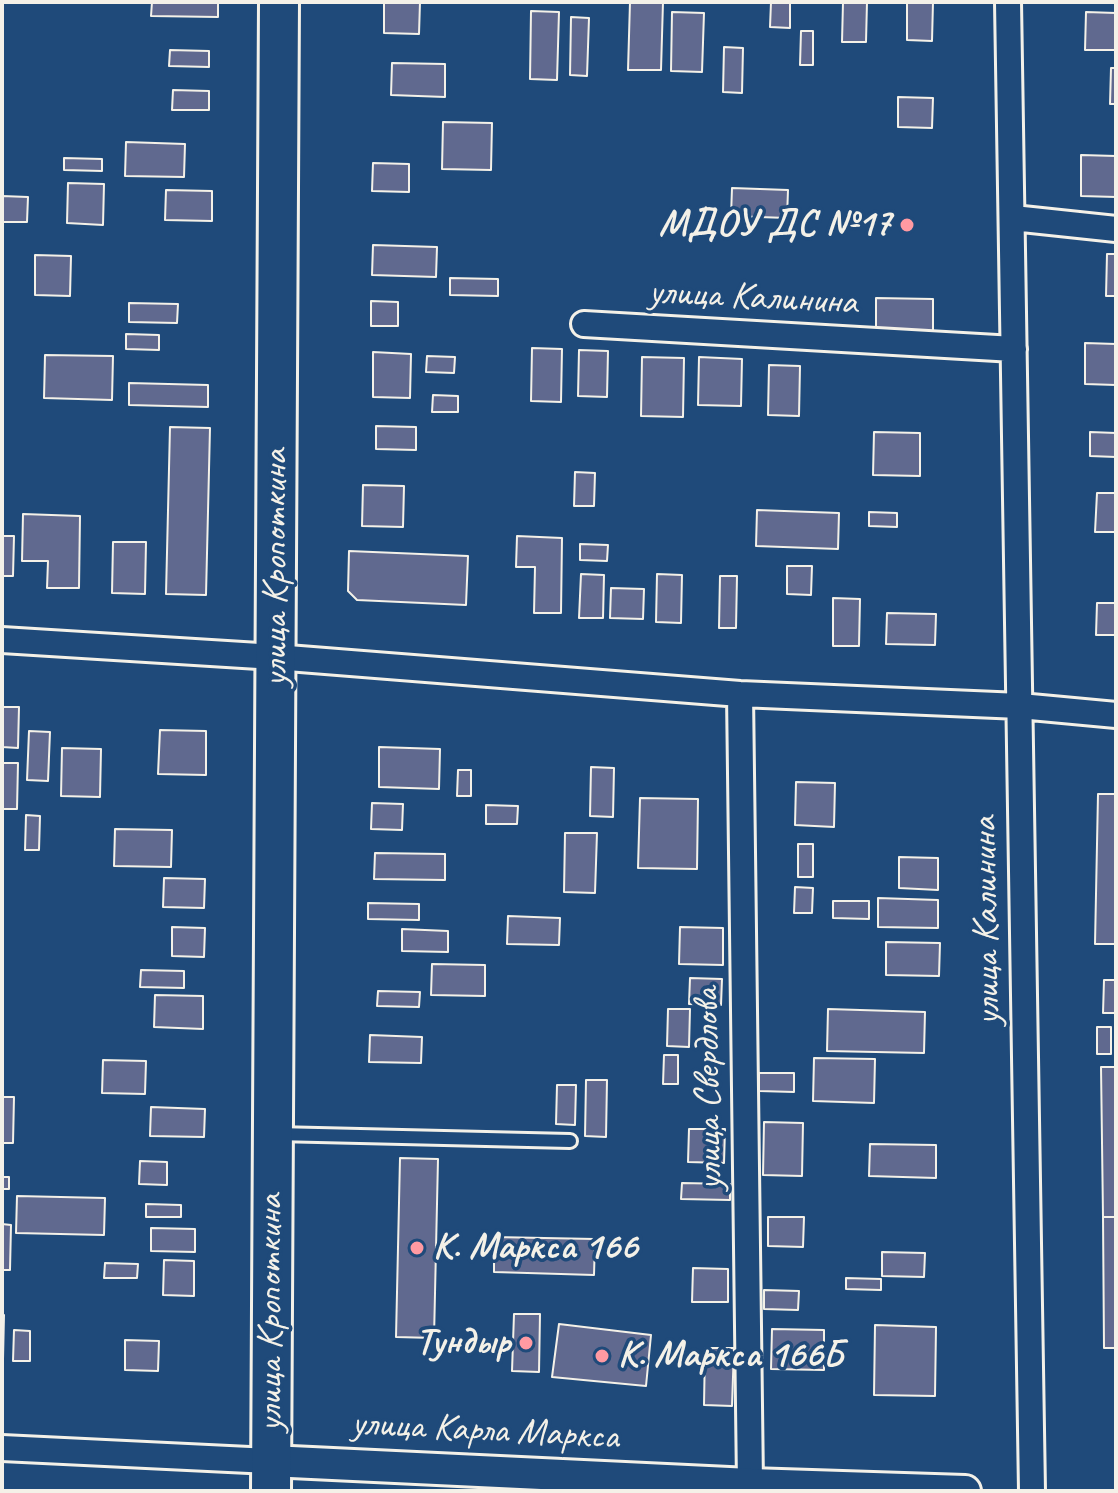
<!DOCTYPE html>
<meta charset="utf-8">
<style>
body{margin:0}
#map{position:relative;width:1118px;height:1493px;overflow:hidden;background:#1f4a7a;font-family:Caveat,sans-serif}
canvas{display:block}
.frame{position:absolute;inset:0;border:4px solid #f4f1e8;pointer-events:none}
</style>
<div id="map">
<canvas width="1118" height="1493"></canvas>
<div class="frame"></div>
</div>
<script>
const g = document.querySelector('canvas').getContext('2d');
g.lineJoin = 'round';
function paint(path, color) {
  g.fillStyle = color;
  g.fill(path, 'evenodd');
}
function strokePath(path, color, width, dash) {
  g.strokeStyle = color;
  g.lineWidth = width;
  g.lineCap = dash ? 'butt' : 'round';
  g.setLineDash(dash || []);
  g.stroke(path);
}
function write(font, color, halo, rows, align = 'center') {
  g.font = font + ' Caveat,sans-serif';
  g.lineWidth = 7;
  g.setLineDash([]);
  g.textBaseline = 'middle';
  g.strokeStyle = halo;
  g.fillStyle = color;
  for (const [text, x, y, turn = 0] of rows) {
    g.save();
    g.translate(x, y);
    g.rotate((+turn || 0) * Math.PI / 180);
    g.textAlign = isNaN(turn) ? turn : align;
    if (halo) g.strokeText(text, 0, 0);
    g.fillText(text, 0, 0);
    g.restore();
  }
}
const building = new Path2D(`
 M152,2H218V17L151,16Z
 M384,2H420L419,34L384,33Z
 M630,2H663L661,70H628Z
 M771,2H790V28L770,27Z
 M843,2H867L866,42H842Z
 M907,2H933L932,41L907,40Z
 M531,11L559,12L557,80L530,79Z
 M672,12L704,13L702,72L671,71Z
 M1086,12L1116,13V50H1085Z
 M571,17L589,18L587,76L570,75Z
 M801,31H813V65H800Z
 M724,47L743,48L742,93L723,92Z
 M170,50L209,51V67L169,66Z
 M392,63L445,64V97L391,95Z
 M1111,68H1116V104H1110Z
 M173,90L209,91V110H172Z
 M898,97L933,98L932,128L898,127Z
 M443,122L492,123L491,170L442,169Z
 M126,142L185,144L184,177L125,176Z
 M1081,155L1116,156V197L1081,196Z
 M64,158L102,159V171L64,170Z
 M373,163L409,164V192L372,191Z
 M68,183L104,184L103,225L67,223Z
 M732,188L788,190L787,218L731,216Z
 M166,190L212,191V221L165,220Z
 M2,196L28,197L27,222H2Z
 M373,245L437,247L436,277L372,275Z
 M1107,254H1116V296H1106Z
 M35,255L71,256L70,296L35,295Z
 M450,278L498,279V296L450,295Z
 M876,298L933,299V332L876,331Z
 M371,301L398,302V326H371Z
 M129,303L178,304L177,323L129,322Z
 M126,334L159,335V350L126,349Z
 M1085,343L1116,344V385L1085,384Z
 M532,348L562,349L561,402L531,401Z
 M579,350L608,351L607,397L578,396Z
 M373,352L411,354L410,398L373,397Z
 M45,355L113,356L112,400L44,398Z
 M427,356L455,357L454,373L426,372Z
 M642,357L684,358L683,417L641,416Z
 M699,357L742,359L741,406L698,405Z
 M769,365L800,366L799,416L768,415Z
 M129,383L208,385V407L129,405Z
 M433,395L458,396V412H432Z
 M376,426L416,427V450L376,449Z
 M170,427L210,428L206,595L166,594Z
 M874,432L920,433V476L873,475Z
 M1090,432L1116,433V457L1090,456Z
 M575,472L595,473L594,506H574Z
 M363,485L404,486L403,527L362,526Z
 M1097,493H1116V532H1095Z
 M757,510L839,513L838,549L756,546Z
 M869,512L897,513V527L869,526Z
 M23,514L80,516L79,588H47L48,561H22Z
 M2,536H14L13,576H2Z
 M517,536L562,538L561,613H534L535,567H516Z
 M113,542H146L145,594L112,593Z
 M580,544L608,545L607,561L580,560Z
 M349,551L468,556L466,605L357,600L348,591Z
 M787,566H812L811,595L787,594Z
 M581,574L604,575L603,618H579Z
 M657,574L682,575L681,623L656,622Z
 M720,576H737L736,628H719Z
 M611,588L644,589L643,619L610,618Z
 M833,598L860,599L859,646H833Z
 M1097,603H1116V635H1096Z
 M887,613L936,614L935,645L886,644Z
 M2,707H19L18,748L2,747Z
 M160,730L206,731V775L158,774Z
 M29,731L50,732L48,781L27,780Z
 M379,747L440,749L439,789L379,787Z
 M62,748L101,749L100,797L61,796Z
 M2,763H18L17,809H2Z
 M591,767L614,768L613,817L590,816Z
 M458,770H471V796H457Z
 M796,782L835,783L834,827L795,825Z
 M1098,794H1116V944H1095Z
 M640,798L698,799L697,869L638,868Z
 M372,803L403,804L402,830L371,829Z
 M486,805L518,806L517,824H486Z
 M26,815L40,816L39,850H25Z
 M115,829L172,830L171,867L114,866Z
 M565,833H597L595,893L564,892Z
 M798,844H813V877H798Z
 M375,853L445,854V880L374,879Z
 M899,857L938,858V890L899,888Z
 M164,878L205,879L204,908L163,907Z
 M795,887L813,888L812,913H794Z
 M878,898L938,900V928L878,927Z
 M833,901H869V919L833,918Z
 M368,903L419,904V920L368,919Z
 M508,916L560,918L559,945L507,944Z
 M172,927L205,928L204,957L172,956Z
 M680,927L723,928V965L679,964Z
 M402,929L448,931V952L402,951Z
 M886,942L940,943L939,976L886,975Z
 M432,964L485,965V996L431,995Z
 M141,970L184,971V988L140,987Z
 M690,978L722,979L721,1005L689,1004Z
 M1104,980H1116V1013H1103Z
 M378,991L420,992L419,1007L377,1006Z
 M155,995L203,996V1029L154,1027Z
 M668,1009H690L689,1047L667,1046Z
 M828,1009L925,1012L924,1053L827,1051Z
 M1097,1027H1111V1054H1097Z
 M370,1035L422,1037L421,1063L369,1062Z
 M664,1055H678V1084H663Z
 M814,1058L875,1059L874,1103L813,1101Z
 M103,1060L146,1061L145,1094L102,1093Z
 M1101,1067H1116V1217H1103Z
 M759,1073H794V1092L759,1091Z
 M586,1080H607L606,1137L585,1136Z
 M557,1085H576L575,1125L556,1124Z
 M2,1097H14L13,1143H2Z
 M151,1107L205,1109L204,1137L150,1136Z
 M764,1122L803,1123L802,1176L763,1175Z
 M689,1129H725L724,1163L688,1162Z
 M870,1144L936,1145V1178L869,1176Z
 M400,1158L438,1159L434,1338L396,1337Z
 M140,1161L167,1162V1185L139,1184Z
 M2,1177H9V1189H2Z
 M682,1183L730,1184V1200L681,1199Z
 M17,1196L105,1198L104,1235L16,1233Z
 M146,1204L181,1205V1217H146Z
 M768,1217H804L803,1247L768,1246Z
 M1103,1217H1116V1348H1104Z
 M2,1224L11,1225L10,1270H2Z
 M151,1228L195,1229V1252L151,1251Z
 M494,1237L595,1239L594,1275L494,1272Z
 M882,1252L925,1253L924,1277L882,1276Z
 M164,1260L194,1261V1296L163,1295Z
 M105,1263L138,1264L137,1278H104Z
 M693,1268L728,1269V1302H692Z
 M846,1278L881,1279V1290L846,1289Z
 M764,1290L799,1291L798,1310L764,1309Z
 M514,1314H540L539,1372L512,1371Z
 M2,1315H4L3,1359H2Z
 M559,1324L651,1335L646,1386L552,1377Z
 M875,1325L936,1327L935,1396L874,1395Z
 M772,1329L824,1330V1370L771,1369Z
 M14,1330L30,1331V1361H13Z
 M125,1340L159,1341L158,1371L125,1370Z
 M705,1348H734L732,1406L704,1405Z`);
paint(building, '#60698f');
strokePath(building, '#f4f1e8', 2);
const service = new Path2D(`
 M276,1134L570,1141`);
const minor = new Path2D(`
 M1008,2L1032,1491
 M1013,218L1116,229
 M584,324L1014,349
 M2,640L275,657L740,694L1020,706L1116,715
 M740,694L750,1484
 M2,1448L270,1461`);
const tertiary = new Path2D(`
 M270,1461L750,1484L965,1491`);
const primary = new Path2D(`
 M271,1491L279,2`);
strokePath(service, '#f4f1e8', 18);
strokePath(minor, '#f4f1e8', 30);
strokePath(tertiary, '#f4f1e8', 36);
strokePath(primary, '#f4f1e8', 44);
strokePath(service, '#1f4a7a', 12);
strokePath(minor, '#1f4a7a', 24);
strokePath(tertiary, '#1f4a7a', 30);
strokePath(primary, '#1f4a7a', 38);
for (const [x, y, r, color] of [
 [907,225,8,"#ff9aa2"],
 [417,1248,8,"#ff9aa2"],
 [526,1343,8,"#ff9aa2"],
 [602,1356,8,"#ff9aa2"]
]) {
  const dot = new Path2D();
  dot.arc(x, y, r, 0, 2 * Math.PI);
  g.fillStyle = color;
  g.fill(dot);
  strokePath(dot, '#1f4a7a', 3);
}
write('bold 38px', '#f4f1e8', '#1f4a7a', [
 ["МДОУ ДС №17",891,225],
 ["К. Маркса 166",433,1248,"left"],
 ["Тундыр",510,1343],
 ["К. Маркса 166Б",618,1356,"left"]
], 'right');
write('38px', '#f4f1e8', '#1f4a7a', [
 ["улица Калинина",753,298,3],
 ["улица Кропоткина",276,568,-90],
 ["улица Калинина",987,921,-91],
 ["улица Свердлова",709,1089,-91],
 ["улица Кропоткина",271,1313,-90],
 ["улица Карла Маркса",485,1431,3]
]);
</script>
